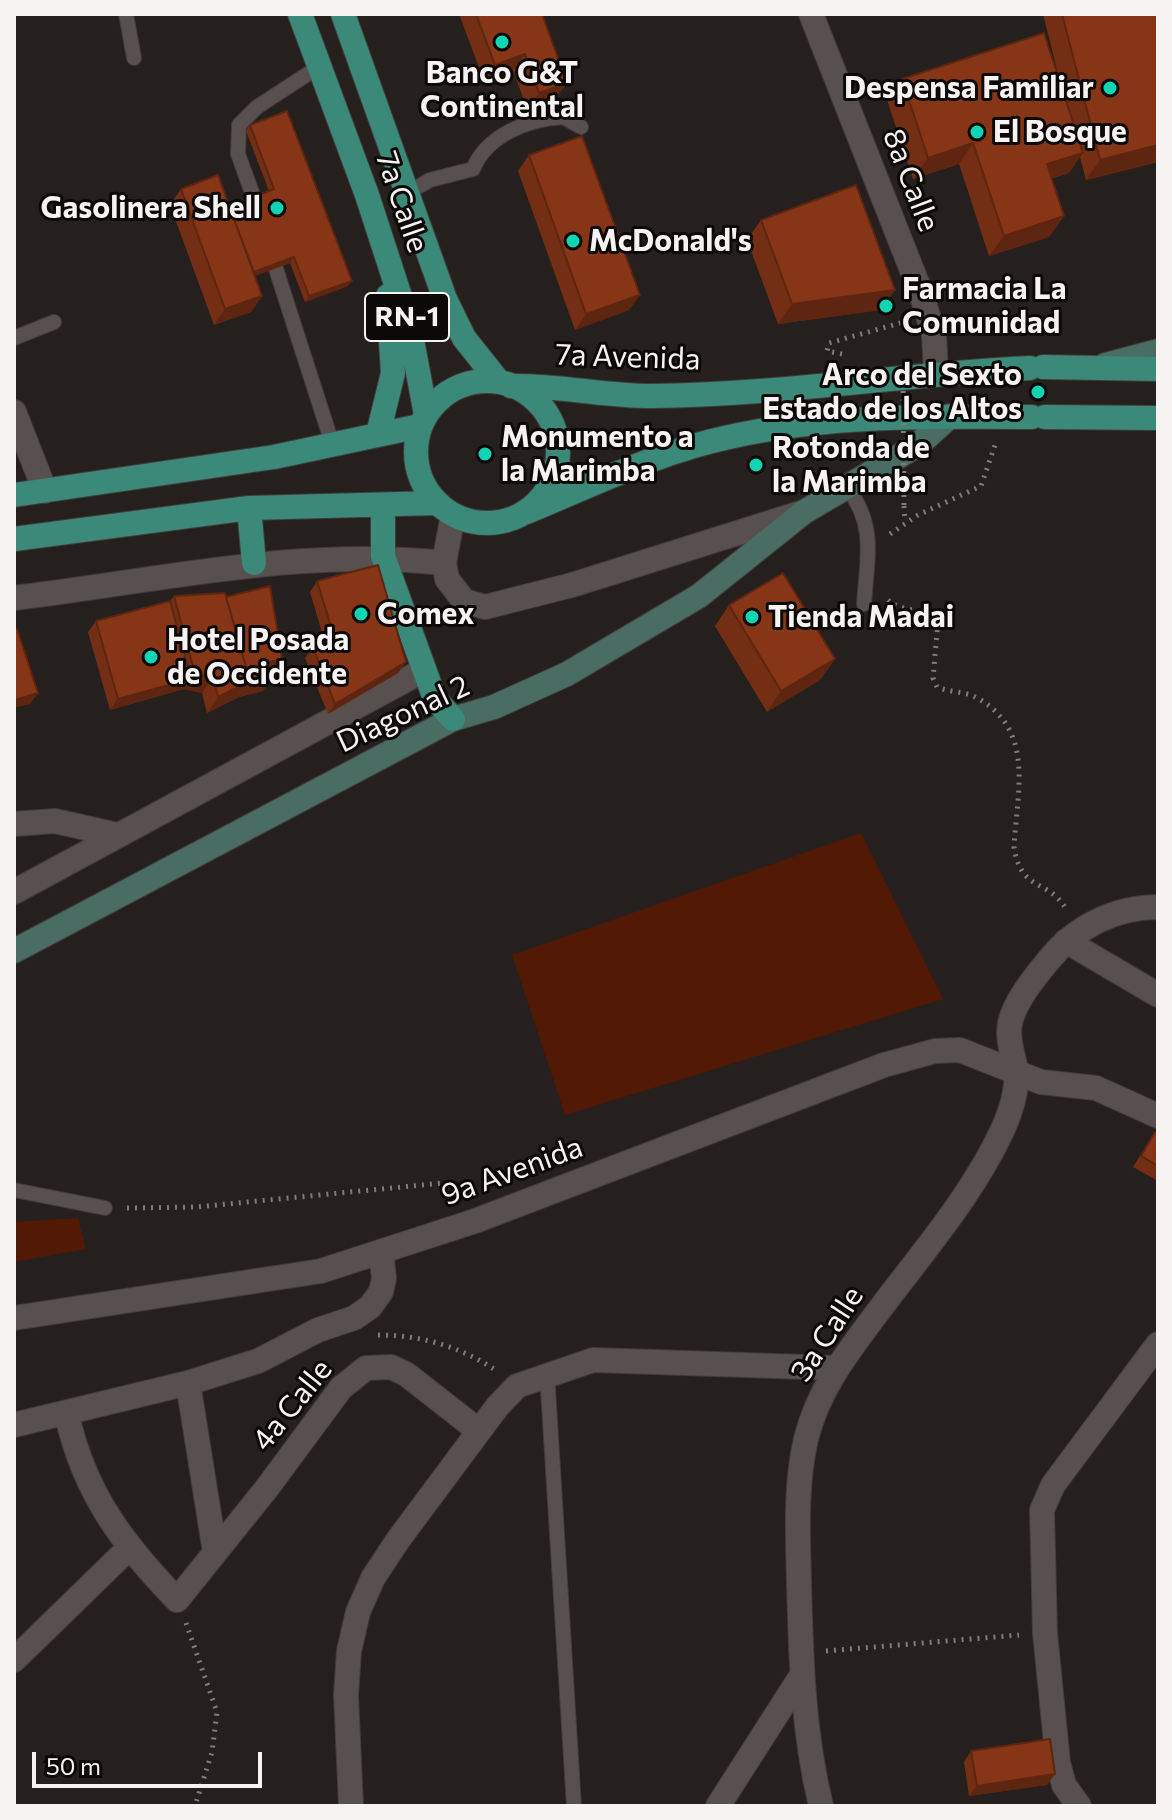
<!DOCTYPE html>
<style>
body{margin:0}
#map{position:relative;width:1172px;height:1820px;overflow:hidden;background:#251f1d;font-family:Commissioner,sans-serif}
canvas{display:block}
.frame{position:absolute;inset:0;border:16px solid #f7f3f2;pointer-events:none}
.scale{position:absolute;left:32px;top:1752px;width:230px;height:36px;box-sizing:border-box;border:4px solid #f7f3f2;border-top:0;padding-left:10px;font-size:24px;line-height:28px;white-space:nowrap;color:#f7f3f2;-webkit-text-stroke:6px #0c0a09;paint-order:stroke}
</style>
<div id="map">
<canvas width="1172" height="1820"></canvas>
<div class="frame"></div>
<div class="scale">50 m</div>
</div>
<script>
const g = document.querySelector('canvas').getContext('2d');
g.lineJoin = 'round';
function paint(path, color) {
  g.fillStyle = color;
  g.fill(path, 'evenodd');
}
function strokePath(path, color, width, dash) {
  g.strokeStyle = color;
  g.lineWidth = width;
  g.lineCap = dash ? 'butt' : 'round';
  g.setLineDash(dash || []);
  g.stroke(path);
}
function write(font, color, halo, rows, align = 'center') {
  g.font = font + ' Commissioner,sans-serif';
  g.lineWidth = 6;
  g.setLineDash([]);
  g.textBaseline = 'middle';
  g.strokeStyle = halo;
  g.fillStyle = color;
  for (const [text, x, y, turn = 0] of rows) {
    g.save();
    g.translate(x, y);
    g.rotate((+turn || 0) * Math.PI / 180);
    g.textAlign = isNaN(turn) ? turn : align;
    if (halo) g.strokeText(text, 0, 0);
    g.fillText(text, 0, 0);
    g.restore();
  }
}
paint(new Path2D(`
 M861,833L943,999L565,1115L512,955Z
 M78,1218L86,1249L14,1262V1222Z`), '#511904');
const lane = new Path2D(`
 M126,14L134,58
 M409,192L430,180L473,169C487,135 528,119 563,117L581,127
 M255,201L238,154L239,125L257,107L320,66
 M276,269L333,446
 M14,338L54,322
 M845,485C877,524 867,557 864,604
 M14,1190L105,1208
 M547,1373L574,1806`);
const street = new Path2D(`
 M811,14L921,293L934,335L936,373
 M14,412L45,491
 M453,515L444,563L447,579L464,601L485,607L572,585L801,513
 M14,598C158,581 298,547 444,563
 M14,824L55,821L117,835
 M14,892L424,670
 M1066,941L1158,995
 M14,1318L321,1271L475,1221L884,1065L935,1051L960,1050L1041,1082L1096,1088L1158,1116
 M188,1383L215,1552
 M67,1415C84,1493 123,1544 177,1600L267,1488L341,1388L366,1368L391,1367L406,1374L479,1431
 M14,1425L188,1383L258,1361L318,1330L354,1318L370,1307L381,1292L384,1278L381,1252
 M14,1660L128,1549
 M351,1806L346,1695L349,1651L358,1612L373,1578L398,1540L497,1407L517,1386L593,1360L836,1368
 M718,1806L800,1678
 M821,1806C803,1732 801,1660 799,1584C798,1536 795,1486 806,1439C818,1390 847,1353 877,1313C921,1254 972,1196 1003,1129C1011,1111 1018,1091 1016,1070C1013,1054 1007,1039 1010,1023C1015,1001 1034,978 1048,961C1075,927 1115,907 1158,907
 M1079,1806L1064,1785L1058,1763L1045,1633L1042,1510L1053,1485L1158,1344`);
const secondary = new Path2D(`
 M1105,365L1158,351
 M14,951L453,719L494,707L567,674L699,596L804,512L918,445L950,416`);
const primary = new Path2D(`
 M300,14L367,195L409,324L426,415
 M343,14L445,299L464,338L499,382
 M1043,367L1158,369
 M416 452a71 71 0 1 1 142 0a71 71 0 1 1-142 0Z
 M511,386C558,385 604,396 651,396C777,395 905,374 1030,368
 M1045,417L1158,418
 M378,434L393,373L388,296
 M14,495L274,457L420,426
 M383,506V556L435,699L453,719
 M249,508L254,563
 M524,513C590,486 658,452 729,437C827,415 932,416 1032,417
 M14,539L249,508L437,503`);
strokePath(lane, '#413c3b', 16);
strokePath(street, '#413c3b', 26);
strokePath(secondary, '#413c3b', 26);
strokePath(primary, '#413c3b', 26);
strokePath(new Path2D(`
 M842,354L827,351L829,343L904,322
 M904,506L905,522
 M890,534L918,515L981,486L996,442
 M888,600C902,613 924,607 938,621L933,678L937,687C951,693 967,691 979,699C1035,732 1017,792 1014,847C1021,893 1048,878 1066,909
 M127,1208L196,1207L443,1183L459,1188L466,1197
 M378,1335C422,1335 461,1347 497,1371
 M186,1623L217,1712L212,1752L195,1806
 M826,1651L1019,1635`), '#817c7a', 5, [2, 6]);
strokePath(lane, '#57504e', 14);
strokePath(street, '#57504e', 24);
strokePath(secondary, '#496c63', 24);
strokePath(primary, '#3b8979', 24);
strokePath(new Path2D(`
 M903,367L904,506`), '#817c7a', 5, [2, 6]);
paint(new Path2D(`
 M459,14H542L556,98L527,109L513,70L484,81Z
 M1043,14H1158V162L1086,180L1080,157L1069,173L1051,179L1064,216L1049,237L989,256L959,164L913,179L887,100L902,79L1061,86Z
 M250,125L348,286L305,302L290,263L255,276L262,296L251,312L214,325L170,205L181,189L229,206L269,191L246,131Z
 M529,155L629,310L575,330L518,171Z
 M761,220L881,310L778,324L747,240Z
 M317,581L398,673L328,714L305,658L313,647L325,643L310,592Z
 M174,596L226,597L282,659L274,670L268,671L270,680L263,691L239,697L207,713L202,693L184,689L110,710L88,632L96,621L170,601Z
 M729,605L835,659L820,680L767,712L715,626Z
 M1155,1132L1158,1134V1181L1133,1167Z
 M971,1751L1047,1785L969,1796L964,1762Z`), '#742e14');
paint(new Path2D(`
 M525,54L513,70L484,81L495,65Z
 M567,83L556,98L527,109L539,93Z
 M973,143L959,164L913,179L928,158Z
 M1158,145V162L1086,180L1100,160Z
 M1083,153L1069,173L1032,185L1047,164Z
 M1064,216L1049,237L989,256L1004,236Z
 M294,257L290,263L240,281L244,276Z
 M352,281L348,286L305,302L309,296Z
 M895,290L881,310L778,324L792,304Z
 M640,295L629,310L575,330L586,314Z
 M262,296L251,312L214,325L225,309Z
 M282,659L274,670L258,674L266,663Z
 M835,659L820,680L767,712L781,691Z
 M406,662L398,673L328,714L335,704Z
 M195,674L213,677L202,693L184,689Z
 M191,679L184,689L110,710L118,699Z
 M270,680L263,691L239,697L247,686Z
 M250,681L239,697L207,713L218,697Z
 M38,693L30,704L14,708L15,700Z
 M1055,1774L1047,1785L969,1796L977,1786Z`), '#5e2510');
const building = new Path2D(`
 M476,14H542L567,83L539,93L525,54L495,65Z
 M1062,14H1158V145L1100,160Z
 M1044,33L1083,153L1047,164L1064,216L1004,236L973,143L928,158L902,79Z
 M287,111L352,281L309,296L294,257L254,272L229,206L274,189L250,125Z
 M582,136L640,295L586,314L529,155Z
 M218,175L262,296L225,309L181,189Z
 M856,185L895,290L792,304L761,220Z
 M378,565L406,662L335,704L313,647L335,639L317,581Z
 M783,573L835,659L781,691L729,605Z
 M270,586L282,659L266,663L270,680L247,686L250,681L226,597Z
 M225,593L250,681L218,697L213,677L195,674L174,596Z
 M170,601L191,679L118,699L96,621Z
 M17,629L38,693L15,700L14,630Z
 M1155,1132L1158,1134V1166L1141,1156Z
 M1050,1739L1055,1774L977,1786L971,1751Z`);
paint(building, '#873517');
strokePath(building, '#5e2510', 2);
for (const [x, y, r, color] of [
 [502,42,8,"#10d5b4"],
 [1110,88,8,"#10d5b4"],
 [977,132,8,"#10d5b4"],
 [277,208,8,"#10d5b4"],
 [573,241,8,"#10d5b4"],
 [886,306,8,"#10d5b4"],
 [1038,392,8,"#10d5b4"],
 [485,454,8,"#10d5b4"],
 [756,465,8,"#10d5b4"],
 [361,614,8,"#10d5b4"],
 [752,617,8,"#10d5b4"],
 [151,657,8,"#10d5b4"]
]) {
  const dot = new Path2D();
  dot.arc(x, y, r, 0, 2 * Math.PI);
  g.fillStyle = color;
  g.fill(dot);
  strokePath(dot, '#0c0a09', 3);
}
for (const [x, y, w] of [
 [407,317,84]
]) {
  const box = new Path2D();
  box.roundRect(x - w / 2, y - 24, w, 48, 6);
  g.fillStyle = '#0c0a09';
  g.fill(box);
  strokePath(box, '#f7f3f2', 2);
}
write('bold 28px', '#f7f3f2', null, [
 ["RN-1",407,317]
]);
write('bold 30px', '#f7f3f2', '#0c0a09', [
 ["Banco G&T",502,73,"center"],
 ["Continental",502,107,"center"],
 ["Despensa Familiar",1094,88,"right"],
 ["El Bosque",993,132],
 ["Gasolinera Shell",261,208,"right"],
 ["McDonald's",589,241],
 ["Farmacia La",902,289],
 ["Comunidad",902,323],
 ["Arco del Sexto",1022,375,"right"],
 ["Estado de los Altos",1022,409,"right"],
 ["Monumento a",501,437],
 ["la Marimba",501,471],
 ["Rotonda de",772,448],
 ["la Marimba",772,482],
 ["Comex",377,614],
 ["Tienda Madai",768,617],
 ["Hotel Posada",167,640],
 ["de Occidente",167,674]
], 'left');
write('30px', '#f7f3f2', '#0c0a09', [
 ["8a Calle",911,180,69],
 ["7a Calle",402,202,71],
 ["7a Avenida",628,357,2],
 ["Diagonal 2",403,714,-25],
 ["9a Avenida",512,1171,-20],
 ["3a Calle",827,1334,-57],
 ["4a Calle",292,1405,-51]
]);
</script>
